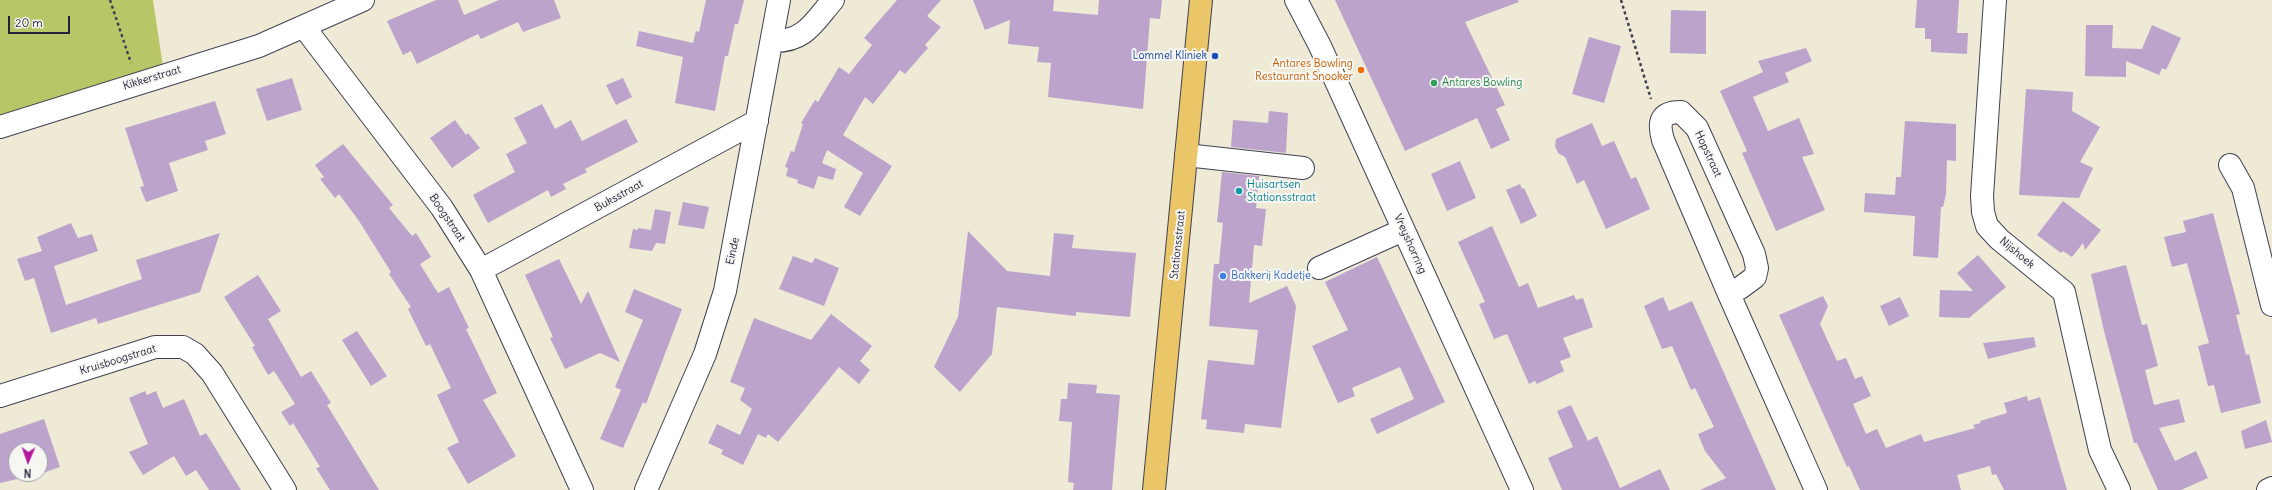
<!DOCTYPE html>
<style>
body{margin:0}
#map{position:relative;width:2272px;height:490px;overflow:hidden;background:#eeead5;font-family:Delius,sans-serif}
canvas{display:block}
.north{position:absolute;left:8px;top:442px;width:40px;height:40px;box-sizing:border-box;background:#f6f6f2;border:1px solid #a1a1a9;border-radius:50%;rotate:182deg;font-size:11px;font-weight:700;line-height:16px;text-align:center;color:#22223b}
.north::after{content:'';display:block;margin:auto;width:14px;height:18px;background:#b5179e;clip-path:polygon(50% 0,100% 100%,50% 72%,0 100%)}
.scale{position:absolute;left:8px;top:16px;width:62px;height:18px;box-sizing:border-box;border:2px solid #22223b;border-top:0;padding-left:5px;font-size:12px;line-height:14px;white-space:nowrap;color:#22223b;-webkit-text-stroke:3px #f6f6f2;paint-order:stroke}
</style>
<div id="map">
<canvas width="2272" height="490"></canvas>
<div class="north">N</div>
<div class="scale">20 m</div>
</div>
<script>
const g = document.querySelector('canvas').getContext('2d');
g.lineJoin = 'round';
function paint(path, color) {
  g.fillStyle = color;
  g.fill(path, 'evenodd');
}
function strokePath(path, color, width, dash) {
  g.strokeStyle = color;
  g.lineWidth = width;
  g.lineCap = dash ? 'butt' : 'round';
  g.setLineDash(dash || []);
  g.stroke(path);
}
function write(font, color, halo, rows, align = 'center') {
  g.font = font + ' Delius,sans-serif';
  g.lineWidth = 4;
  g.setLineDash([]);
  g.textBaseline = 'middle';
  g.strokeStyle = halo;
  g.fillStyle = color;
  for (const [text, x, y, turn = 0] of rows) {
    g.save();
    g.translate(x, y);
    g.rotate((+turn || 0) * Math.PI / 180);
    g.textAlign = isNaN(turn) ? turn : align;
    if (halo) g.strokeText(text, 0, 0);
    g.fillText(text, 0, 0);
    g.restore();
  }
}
paint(new Path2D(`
 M0,0H153L163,67L0,116Z`), '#b8c668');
paint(new Path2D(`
 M436,0H458L464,15L499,0H554L561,18L523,32L518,22L481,39L478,34L417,64L411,51L403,55L387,21Z
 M706,0H744L738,24H735L728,56H725L715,111L675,103L683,57L636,46L639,31L693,43L696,31L699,32Z
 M897,0H941L927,16L941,27L925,45L928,48L905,74L900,70L873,104L865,97L843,135L892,166L860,216L844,207L863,173L827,150L822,163L836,169L833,180L818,176L814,189L797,183L798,180L786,176L788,168L785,167L791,151L794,152L803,124L801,123L815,100L818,102L839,67L849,74L872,45L864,38Z
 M973,0H1054L1053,11L1098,15L1099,0H1162L1160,19L1150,18L1143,109L1048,97L1051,63L1037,62L1039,47L1008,44L1010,20L985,30Z
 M1335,0H1518L1519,2L1465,22L1505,105L1496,109L1510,140L1491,149L1477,118L1405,151Z
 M1917,0H1959L1957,33H1968L1967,54L1931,52V39H1925V28H1915Z
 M1671,10L1706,11V54L1670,53Z
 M2086,25H2113L2112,48L2142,49L2152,25L2181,38L2166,70L2162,68L2159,75L2126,61V77L2085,76Z
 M1589,37L1621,46L1604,103L1572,94Z
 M1806,48L1812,61L1785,73L1789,82L1753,97L1768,131L1799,118L1814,154L1802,157L1825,210L1776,231L1742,153L1747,151L1720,91L1763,72L1758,61Z
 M292,78L302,110L267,121L256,89Z
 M623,78L632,97L616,105L606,85Z
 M2026,89L2073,92L2072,111L2100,127L2080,162L2093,168L2079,198L2019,195Z
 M215,101L226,134L205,141L208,150L169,163L178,191L146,202L140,187L144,186L125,128Z
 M542,104L555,129L571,120L582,141L626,119L638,142L585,169L587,172L563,184L566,189L551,197L548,190L488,223L473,195L515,172L506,154L527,143L514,118Z
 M1269,111L1288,113L1286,153L1231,147L1233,120L1268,123Z
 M455,120L466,135L468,133L480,148L452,168L430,138Z
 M1905,121L1956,124V161L1947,160L1946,194L1943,207H1941L1938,258L1913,256L1915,216L1864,212L1865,193L1895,195L1896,177H1901Z
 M1592,123L1602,146L1614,141L1631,179L1636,177L1650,209L1606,229L1584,180L1577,184L1565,157L1558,153L1555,146L1556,139Z
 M343,144L393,205L389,208L412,236L416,233L431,257L420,264L438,293L449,287L469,328L466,329L497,393L483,400L516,456L468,484L447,448L459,442L437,395L451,388L430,344L426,346L408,309L411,307L389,274L391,272L359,221L339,194L335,198L320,179L324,177L315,165Z
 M1460,161L1476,198L1447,211L1431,174Z
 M1222,172L1259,176L1256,208L1266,209L1262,246L1254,245L1249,303L1287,286L1296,306L1281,428L1245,424L1244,433L1206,429L1207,420L1201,419L1208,360L1254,365L1258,330L1209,326L1214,264H1219L1223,223L1217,222Z
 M1520,184L1522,189L1524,188L1537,216L1521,224L1506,190Z
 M2063,201L2101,230L2085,250L2083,243L2072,257L2063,251L2061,253L2037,235Z
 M683,202L709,207L704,229L678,225Z
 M655,209L671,212L665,244L656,243L652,251L629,248L633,229L638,230V228L651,230Z
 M2213,213L2240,314L2236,315L2246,355L2249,354L2261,403L2221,413L2214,385L2208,386L2198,346L2209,343L2187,263L2172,267L2164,237L2186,232L2183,221Z
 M71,223L78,238L92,234L98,251L54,266L66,305L142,279L136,260L220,233L200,292L98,324L96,318L51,333L34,278L25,281L17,259L42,251L37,237Z
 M1492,226L1519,287L1528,283L1538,308L1574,295L1576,300L1583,298L1593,327L1563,338L1571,357L1560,361L1564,371L1537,384L1535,381L1529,384L1507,334L1494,339L1479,304L1485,302L1458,242Z
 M968,231L1007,271L1050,276L1054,233L1074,235L1072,248L1136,253L1130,317L1076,312V316L997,307L992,354L960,392L934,367L958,317Z
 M1978,255L2006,287L1969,318L1939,317L1940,290L1973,291L1957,273Z
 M793,256L812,263L815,258L839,268L824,306L779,289Z
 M1377,257L1445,402L1377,434L1370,419L1414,399L1400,367L1352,388L1355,396L1338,403L1312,346L1348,330L1325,282Z
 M559,259L581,304L588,291L620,362L600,353L565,369L550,338L553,337L525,275Z
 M2126,265L2142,325L2147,324L2158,366L2145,370L2154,405L2179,399L2185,422L2159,428L2175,461L2196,451L2208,478L2181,490H2158L2137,443H2134L2105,335L2091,274Z
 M258,275L281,311L268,319L301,377L311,371L331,403L327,405L379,490H330L316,468L320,467L293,423L290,426L281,412L295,404L274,371L268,375L252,347L255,346L224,297Z
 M634,289L682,309L646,404L643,402L623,448L600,439L621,390L615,387L643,320L625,312Z
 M1823,296L1828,306L1820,324L1837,361L1846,358L1855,379L1862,376L1871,396L1853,404L1866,434L1877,429L1886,448L1921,434L1924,442L1975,428L1973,425L1981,423L1980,421L2007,413L2004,403L2027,396L2028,401L2040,397L2067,490H2004L1996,474L1992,475L1990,466L1957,475L1961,490H1860L1849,466L1847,467L1779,315Z
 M1663,297L1669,311L1692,301L1776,490H1700L1726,478L1705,451L1698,434L1714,427L1695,388L1691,390L1672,346L1662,349L1644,306Z
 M1900,297L1909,316L1889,326L1880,306Z
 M831,314L872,346L860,361L870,370L859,384L839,367L778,442L768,434L766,438L758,434L743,465L721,454L723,450L708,443L717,424L740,435L752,409L740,400L745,388L730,382L754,318L811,340Z
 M357,331L387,376L371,386L342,340Z
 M2034,337L2036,347L1988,359L1983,343Z
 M1068,383L1097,385L1096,393L1120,395L1112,490H1073L1074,483L1068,482L1072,422L1059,421L1061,399H1067Z
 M145,391L147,395L156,391L163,408L184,399L200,436L206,433L241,490H209L196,470L186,476L174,456L143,475L129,452L148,444L129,398Z
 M1571,405L1588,441L1597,436L1620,488L1660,469L1670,490H1562L1548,458L1573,447L1557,411Z
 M44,419L60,467L40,474V450H16V474H39L0,483V434Z
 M2266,420L2272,442L2245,449L2241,431Z`), '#bca3cc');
const minor = new Path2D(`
 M1296,0L1320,46L1522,490
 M1995,0L1982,196L1983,212L1987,226L1999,239L2064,292L2100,450L2119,490
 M304,27L442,208L481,270L582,490
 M772,41C805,42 814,22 833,0
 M0,127L259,46L363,0
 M1186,155L1303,168
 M2230,165L2243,188L2272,305
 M1319,268L1403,230
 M481,270L757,121
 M1728,292L1740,288L1755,277L1757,268L1754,254L1697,128L1681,112C1660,112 1658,122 1663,140L1728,292L1816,490
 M0,396L155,347H183L195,354L212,373L285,490
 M646,490L705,354L725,291L779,0
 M2268,490L2272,488`);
const major = new Path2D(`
 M1154,490L1201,0`);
strokePath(minor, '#414052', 24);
strokePath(major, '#414052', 24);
strokePath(new Path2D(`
 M110,0L131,63
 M1621,0L1651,99`), '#414052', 2.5, [3, 3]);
strokePath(minor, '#fff', 22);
strokePath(major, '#eac669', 22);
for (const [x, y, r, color] of [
 [1215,56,4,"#1a4fb4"],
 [1361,70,4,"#e8710a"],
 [1434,83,4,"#2e9e5b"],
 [1239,191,4,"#0f9aa8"],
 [1223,276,4,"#3f7fe0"]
]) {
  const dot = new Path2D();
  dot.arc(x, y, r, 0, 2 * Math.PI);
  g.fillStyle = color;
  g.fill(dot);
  strokePath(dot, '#f6f6f2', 1.5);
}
write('11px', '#164399', '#f6f6f2', [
 ["Lommel Kliniek",1207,56]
], 'right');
write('11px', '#c56008', '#f6f6f2', [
 ["Antares Bowling",1353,64],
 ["Restaurant Snooker",1353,77]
], 'right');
write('11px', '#22223b', '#f6f6f2', [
 ["Kikkerstraat",152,78,-17],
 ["Hopstraat",1708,154,65],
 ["Buksstraat",619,196,-29],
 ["Boogstraat",447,218,56],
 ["Vreyshorring",1410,244,66],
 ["Stationsstraat",1178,245,-84],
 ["Einde",733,251,-78],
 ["Nijshoek",2017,253,40],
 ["Kruisboogstraat",118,360,-17]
]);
write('11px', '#27864d', '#f6f6f2', [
 ["Antares Bowling",1442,83]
], 'left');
write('11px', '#0d838f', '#f6f6f2', [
 ["Huisartsen",1247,185],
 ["Stationsstraat",1247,198]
], 'left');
write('11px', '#366cbe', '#f6f6f2', [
 ["Bakkerij Kadetje",1231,276]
], 'left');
</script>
